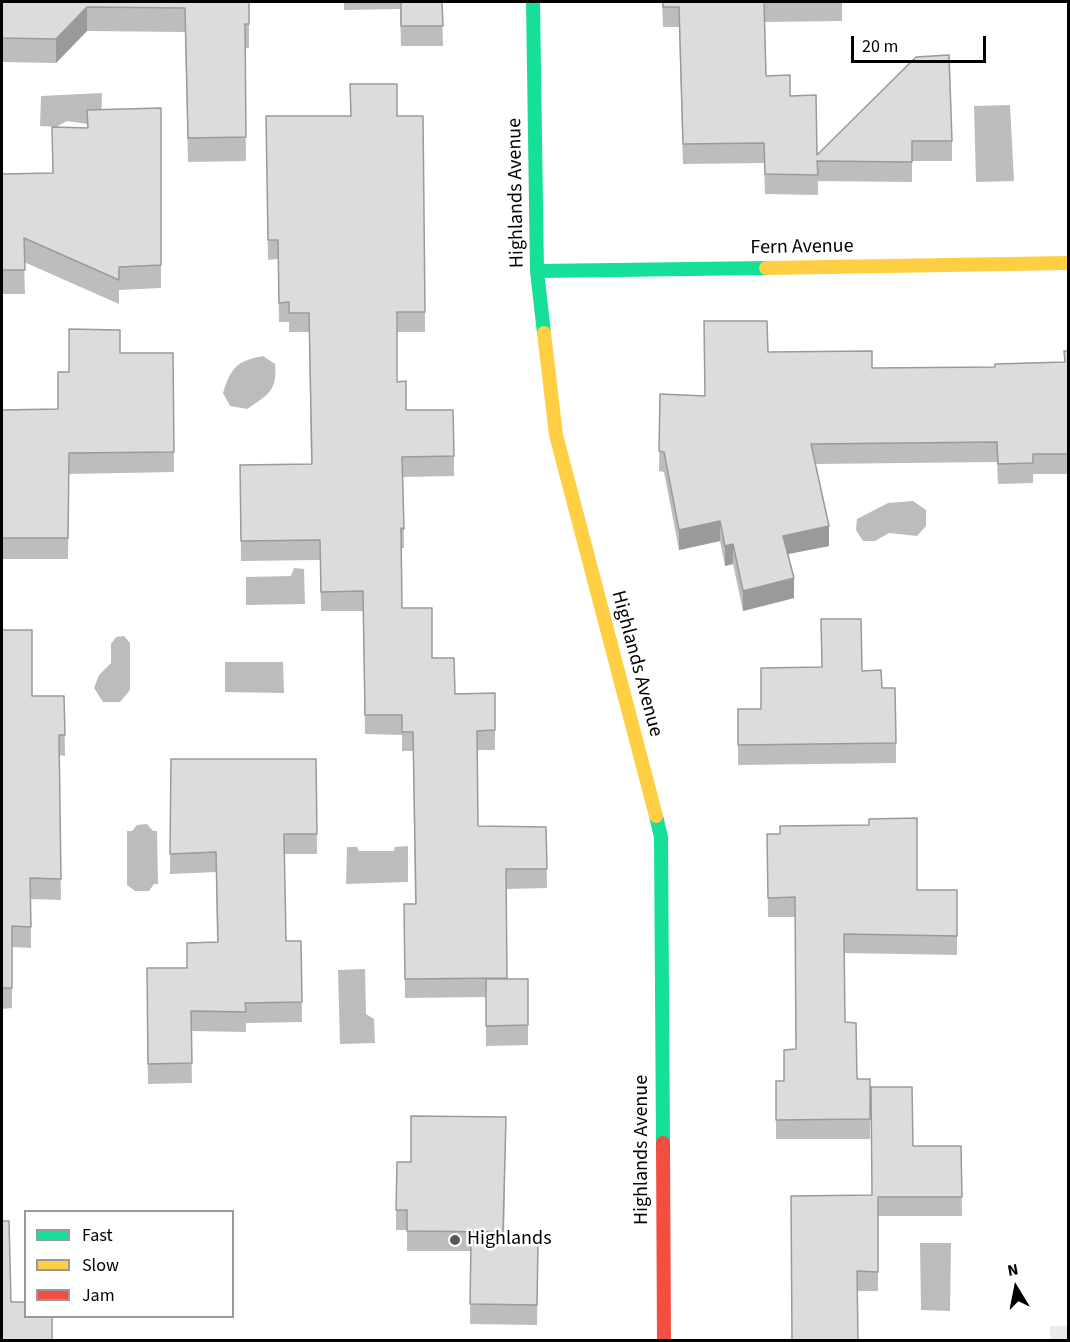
<!DOCTYPE html>
<style>
body{margin:0}
#map{position:relative;width:1070px;height:1342px;overflow:hidden;background:#fff;font-family:"Source Sans 3",sans-serif}
canvas{display:block}
.frame{position:absolute;inset:0;border:3px solid #000;pointer-events:none}
.legend{position:absolute;left:24px;top:1210px;width:210px;height:108px;box-sizing:border-box;background:#fff;border:2px solid #999;margin:0;padding:8px 10px;list-style:none;font-size:18px;color:#000}
.legend li{display:flex;align-items:center;gap:12px;height:30px}
.legend b{width:30px;border:2px solid #999}
.north{position:absolute;left:986px;top:1258px;width:60px;height:60px;-webkit-text-stroke:4px #fff;paint-order:stroke;rotate:350deg;font-size:16px;font-weight:700;line-height:24px;text-align:center;color:#000}
.north::after{content:'';display:block;margin:auto;width:21px;height:27px;background:#000;clip-path:polygon(50% 0,100% 100%,50% 72%,0 100%)}
.scale{position:absolute;left:851px;top:36px;width:135px;height:27px;box-sizing:border-box;border:3px solid #000;border-top:0;padding-left:8px;font-size:18px;line-height:21px;white-space:nowrap;color:#000;-webkit-text-stroke:4px #fff;paint-order:stroke}
</style>
<div id="map">
<canvas width="1070" height="1342"></canvas>
<div class="frame"></div>
<ul class="legend">
<li><b style="height:8px;background:#16e098"></b>Fast</li>
<li><b style="height:8px;background:#ffcf43"></b>Slow</li>
<li><b style="height:8px;background:#f24e42"></b>Jam</li>
</ul>
<div class="north">N</div>
<div class="scale">20 m</div>
</div>
<script>
const g = document.querySelector('canvas').getContext('2d');
g.lineJoin = 'round';
function paint(path, color) {
  g.fillStyle = color;
  g.fill(path, 'evenodd');
}
function strokePath(path, color, width, dash) {
  g.strokeStyle = color;
  g.lineWidth = width;
  g.lineCap = dash ? 'butt' : 'round';
  g.setLineDash(dash || []);
  g.stroke(path);
}
function write(font, color, halo, rows, align = 'center') {
  g.font = font + ' "Source Sans 3",sans-serif';
  g.lineWidth = 5;
  g.setLineDash([]);
  g.textBaseline = 'middle';
  g.strokeStyle = halo;
  g.fillStyle = color;
  for (const [text, x, y, turn = 0] of rows) {
    g.save();
    g.translate(x, y);
    g.rotate((+turn || 0) * Math.PI / 180);
    g.textAlign = isNaN(turn) ? turn : align;
    if (halo) g.strokeText(text, 0, 0);
    g.fillText(text, 0, 0);
    g.restore();
  }
}
paint(new Path2D(`
 M1050,1326H1068V1340H1050Z`), '#eaeaea');
paint(new Path2D(`
 M102,93L101,126L67,121L56,127L40,126L41,96Z
 M1010,105L1014,181L976,182L974,106Z
 M263,356L275,364C278,390 268,395 247,409L230,406L223,393C231,368 236,361 263,356Z
 M913,501L926,510V526L917,536L889,533L875,541H863L856,530L857,519L888,503Z
 M294,568L304,569L305,604L246,605V577L291,576Z
 M124,636L130,643V690L120,702H103L94,688L99,675L111,663V644L116,637Z
 M225,662H283L284,693L225,692Z
 M147,824L153,831H157L158,884H154L149,891H135L127,885V831H132L137,825Z
 M408,846V882L346,884L347,847H357L359,851H394L395,847Z
 M365,969L366,1014L374,1019L375,1043L340,1044L338,970Z
 M920,1243H951L950,1311L921,1310Z`), '#bcbcbc');
strokePath(new Path2D(`
 M533,2L537,271L544,333
 M537,271L766,268
 M656,816L661,837L663,1143`), '#16e098', 14);
strokePath(new Path2D(`
 M766,268L1068,263
 M544,333L556,435L656,816`), '#ffcf43', 14);
strokePath(new Path2D(`
 M663,1143L664,1340`), '#f24e42', 14);
paint(new Path2D(`
 M2,2H263H249V48H245L246,161L188,162L185,32L87,31L56,63L2,62Z
 M344,2H442L443,46H401L400,9L344,10Z
 M662,2H842V21L765,22L766,76L790,96L817,155L916,57L952,141V161H912V182L818,181V195L765,194L764,163L683,164L679,27H663Z
 M161,108V288L119,290V304L24,262L25,294H2V174L53,173L87,128V110Z
 M266,116H397L425,312V332H397V382L406,410L454,456V476L403,477L404,548H401L402,608L455,694L495,693V750H477L478,826L546,827L547,888L506,889L507,979H528V1045L486,1046V997L405,998L404,904H415L413,751H402V735L365,734L363,611H321L320,560L241,561L240,465L311,464L309,332H289V322H279L278,259L268,260Z
 M1064,351H1068V474H1033V483L998,484L997,462L815,464L829,546L788,554L794,598L743,611L733,564L725,566L720,541L679,550L664,472L659,471L660,394L704,396L768,352L872,368L995,367L1064,363Z
 M120,353H173L174,472L69,474L68,559H2V410L58,409L69,372Z
 M2,630L32,696H64L65,756L59,755L61,900L31,899V948L12,947V1008L2,1009Z
 M862,671L882,688L896,743V763L738,765V709H761Z
 M171,759H316L317,854H284L286,941H301L302,1022L246,1023V1032L191,1031L192,1083L148,1084L147,968H187V943L217,942L216,872L170,874Z
 M767,834L917,890H957V955L844,953L845,1022L857,1079H870V1139H776V1081H784L796,1049L795,917H768Z
 M506,1117L504,1243L538,1244L537,1325L470,1324L471,1251H407V1230H396V1210L411,1162Z
 M913,1146H961L962,1216H878V1291H857L792,1341L872,1195Z`), '#bdbdbd');
paint(new Path2D(`
 M87,7V31L56,63V39Z
 M720,521V541L679,550V530Z
 M829,526V546L783,555V536Z
 M733,544V564L725,566V546Z
 M794,578V598L743,611V591Z`), '#9a9a9a');
const building = new Path2D(`
 M2,2H249V24H245L246,137L188,138L185,8L87,7L56,39L2,38Z
 M401,2H442L443,26H401Z
 M663,2H780H764L766,76L790,75V96L816,95L817,155L916,57L949,55L952,141H912V162L817,161L818,175L765,174L764,143L683,144L679,7H663Z
 M350,84H397V116H423L425,312H397V382L406,381V410H453L454,456L402,457L404,529L401,528L402,608H432V658H454L455,694L495,693V730L477,731L478,826L546,827L547,869H506L507,978L405,979L404,904H416L413,732H402V715H365L363,591L321,592L320,540L241,541L240,465L312,464L309,313H289V302L279,303L278,240H268L266,116H351Z
 M161,108V265L119,267V280L24,238L25,270H2V174L53,173L52,127L88,128L87,110Z
 M704,321H767L768,352L872,351V368L995,367V364L1065,362L1064,351H1068V454H1033V463L998,464L997,442L811,444L829,526L783,536L794,578L743,591L733,544L725,546L720,521L679,530L664,452L659,451L660,394L705,396Z
 M69,329L120,330V353H173L174,452L69,453L68,538H2V410L58,409V372H69Z
 M821,619H861L862,671L881,670L882,688H895L896,743L738,745V709H761V668L822,667Z
 M2,630H32V696H64L65,735H59L61,879L30,878L31,927L12,926V988H2Z
 M171,759H316L317,834H284L286,941H301L302,1002L245,1003L246,1012L191,1011L192,1063L148,1064L147,968H187V943L218,942L216,852L170,854Z
 M917,818V890H957V936L844,934L845,1022L856,1023L857,1079H870V1119L776,1120V1081H784V1050L796,1049L795,897L768,898L767,834H780V826L869,825V819Z
 M486,979H528V1025L486,1026Z
 M871,1087H912L913,1146H961L962,1197H878V1272L857,1271L858,1341H792L791,1196L872,1195Z
 M411,1116L506,1117L503,1232L407,1231V1210H396L397,1162H411Z
 M2,1221H9L11,1302H26V1317H52V1341H2Z
 M471,1242L538,1244L537,1305L470,1304Z`);
paint(building, '#dcdcdc');
strokePath(building, '#9a9a9a', 1.5);
for (const [x, y, r, color] of [
 [455,1240,6,"#595959"]
]) {
  const dot = new Path2D();
  dot.arc(x, y, r, 0, 2 * Math.PI);
  g.fillStyle = color;
  g.fill(dot);
  strokePath(dot, '#fff', 2);
}
write('20px', '#000', '#fff', [
 ["Highlands Avenue",517,193,-91],
 ["Fern Avenue",802,248,-1],
 ["Highlands Avenue",636,664,75],
 ["Highlands Avenue",643,1150,-90]
]);
write('20px', '#000', '#fff', [
 ["Highlands",467,1240]
], 'left');
</script>
